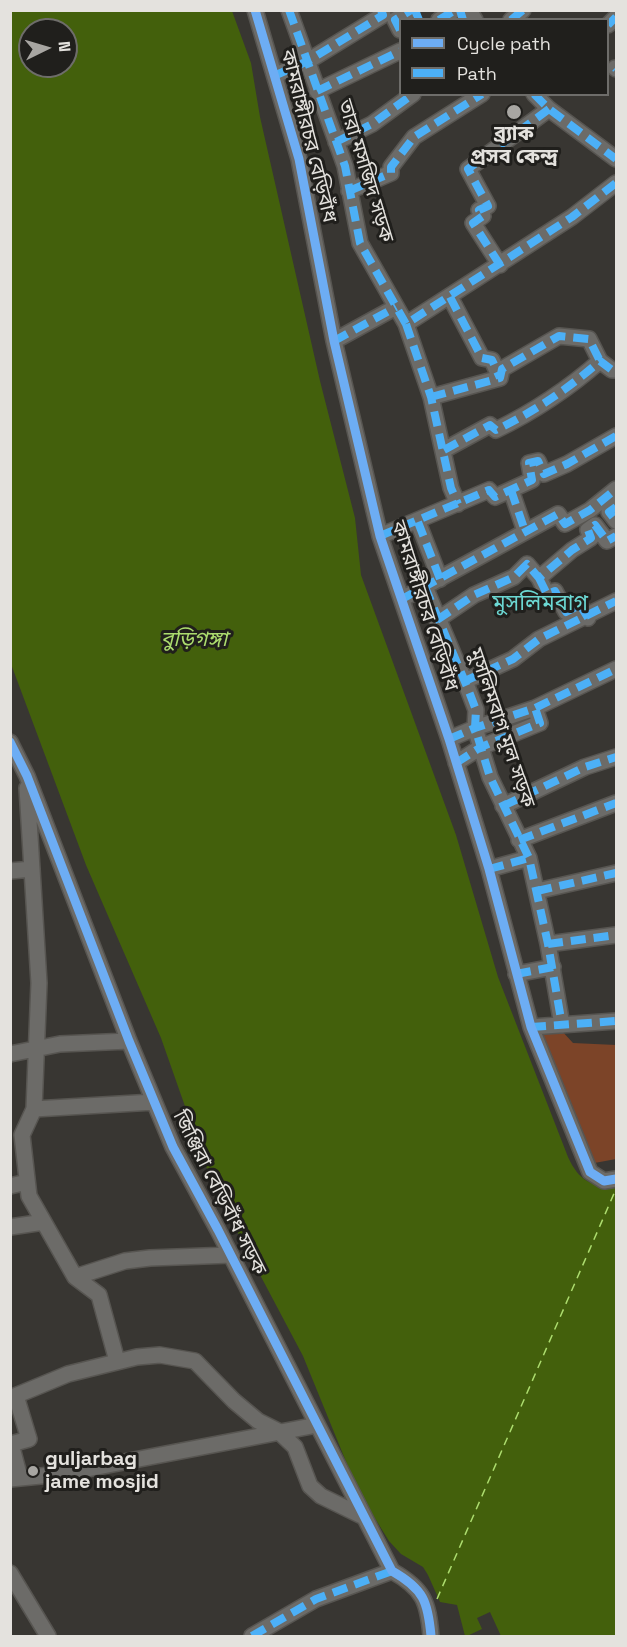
<!DOCTYPE html>
<meta charset="utf-8">
<style>
body{margin:0}
#map{position:relative;width:627px;height:1647px;overflow:hidden;background:#383632;font-family:"Space Grotesk",sans-serif}
canvas{display:block}
.frame{position:absolute;inset:0;border:12px solid #e4e2de;pointer-events:none}
.legend{position:absolute;left:399px;top:18px;width:210px;height:78px;box-sizing:border-box;background:#201f1c;border:2px solid #6e6d6a;margin:0;padding:8px 10px;list-style:none;font-size:18px;color:#e4e2de}
.legend li{display:flex;align-items:center;gap:12px;height:30px}
.legend b{width:30px;border:2px solid #6e6d6a}
.north{position:absolute;left:18px;top:18px;width:60px;height:60px;box-sizing:border-box;background:#201f1c;border:2px solid #6e6d6a;border-radius:50%;rotate:85deg;font-size:16px;font-weight:700;line-height:24px;text-align:center;color:#e4e2de}
.north::after{content:'';display:block;margin:auto;width:21px;height:27px;background:#a8a6a2;clip-path:polygon(50% 0,100% 100%,50% 72%,0 100%)}
</style>
<div id="map">
<canvas width="627" height="1647"></canvas>
<div class="frame"></div>
<ul class="legend">
<li><b style="height:8px;background:#6dadf4"></b>Cycle path</li>
<li><b style="height:8px;background:#4cb0f7"></b>Path</li>
</ul>
<div class="north">N</div>
</div>
<script>
const g = document.querySelector('canvas').getContext('2d');
g.lineJoin = 'round';
function paint(path, color) {
  g.fillStyle = color;
  g.fill(path, 'evenodd');
}
function strokePath(path, color, width, dash) {
  g.strokeStyle = color;
  g.lineWidth = width;
  g.lineCap = dash ? 'butt' : 'round';
  g.setLineDash(dash || []);
  g.stroke(path);
}
function write(font, color, halo, rows, align = 'center') {
  g.font = font + ' "Space Grotesk","Noto Sans Bengali",sans-serif';
  g.lineWidth = 6;
  g.setLineDash([]);
  g.textBaseline = 'middle';
  g.strokeStyle = halo;
  g.fillStyle = color;
  for (const [text, x, y, turn = 0] of rows) {
    g.save();
    g.translate(x, y);
    g.rotate((+turn || 0) * Math.PI / 180);
    g.textAlign = isNaN(turn) ? turn : align;
    if (halo) g.strokeText(text, 0, 0);
    g.fillText(text, 0, 0);
    g.restore();
  }
}
paint(new Path2D(`
 M538,1030H561L573,1043L616,1045V1159L589,1164Z`), '#7c4428');
paint(new Path2D(`
 M11,11H232L251,63L260,117L320,381L355,518L361,575L456,835L498,977L568,1157C579,1181 591,1186 616,1188V1636H465L457,1605L440,1602L428,1575L423,1567L401,1554L389,1541L358,1491L303,1356L213,1186L161,1038L86,865L11,664ZM30,30H66V66H30Z`), '#43600c');
paint(new Path2D(`
 M490,1612L501,1636H467L482,1629L477,1618Z`), '#383632');
strokePath(new Path2D(`
 M437,1599L616,1189`), '#acdc6e', 1.5, [8, 6]);
const minor = new Path2D(`
 M255,10L299,159L334,341L380,536L449,739L489,869L531,1027L590,1172L604,1181L616,1179
 M289,10L345,166L360,243L406,324L572,217L616,183
 M469,10L475,20
 M439,20L455,10
 M511,20L523,10
 M608,25L616,17
 M400,30L395,20L411,10
 M615,68L616,69
 M276,75L308,61L383,15L381,10
 M317,91L400,51
 M534,94L549,109L616,159
 M336,142L372,124L413,94
 M349,191L391,173V167L414,137L482,94
 M500,265L473,223L483,216L479,210L488,206L468,169L549,109
 M450,297L482,358L492,360L500,378
 M406,324L431,397L451,488L458,504
 M334,341L396,307
 M431,397L500,378L502,369L559,336L589,339L600,361
 M444,450L490,425L496,430C535,411 568,389 600,361L612,370H616
 M511,490L525,531
 M616,507L609,512L616,521
 M418,522L440,579
 M380,536L489,490L495,497L532,480L529,463L538,461L544,474L567,464L616,436
 M539,578L547,594L555,591L566,612L580,605L588,618
 M425,587L468,689L476,710L475,728L490,777L529,858L548,944L562,1025
 M402,599L558,514L565,524L590,510L616,489
 M437,620L474,595L514,577L527,564L539,578L572,550L591,538L588,530L595,525L607,541L616,536
 M465,681L513,659L539,639L616,601
 M449,739L475,728L535,708L616,669
 M10,742L27,776L129,1041L173,1147L218,1230L392,1571C424,1589 428,1602 431,1636
 M456,763L481,747L540,723L535,708
 M27,788L39,983L34,1109L22,1135L29,1196L75,1277L99,1295L117,1361
 M503,806L585,767L616,757
 M519,840L616,803
 M489,869L529,858
 M10,871L32,869
 M537,891L616,873
 M548,944L616,935
 M516,974L553,967
 M531,1027L616,1021
 M10,1054L60,1044L129,1041
 M34,1109L154,1102
 M10,1186L27,1182
 M10,1227L44,1222
 M75,1277L125,1261L150,1258L231,1255
 M16,1396L29,1439L11,1444L20,1478
 M10,1398L68,1374L137,1357L160,1355L195,1361L234,1401L258,1421L278,1431L295,1447L310,1486L321,1496L362,1516
 M10,1479L61,1474L317,1425
 M10,1573L48,1636
 M252,1636L316,1599L392,1571`);
strokePath(minor, '#575551', 18);
strokePath(minor, '#6c6b68', 15);
strokePath(new Path2D(`
 M289,10L345,166L360,243L406,324L572,217L616,183
 M415,10L419,20
 M460,10L463,20
 M439,20L455,10
 M511,20L523,10
 M608,25L616,17
 M400,30L395,20L411,10
 M615,68L616,69
 M276,75L308,61L383,15L381,10
 M317,91L400,51
 M534,94L549,109L616,159
 M336,142L372,124L413,94
 M349,191L391,173V167L414,137L482,94
 M500,265L473,223L483,216L479,210L488,206L468,169L549,109
 M450,297L482,358L492,360L500,378
 M406,324L431,397L451,488L458,504
 M334,341L396,307
 M431,397L500,378L502,369L559,336L589,339L600,361
 M444,450L490,425L496,430C535,411 568,389 600,361L612,370H616
 M511,490L525,531
 M616,507L609,512L616,521
 M418,522L440,579
 M380,536L489,490L495,497L532,480L529,463L538,461L544,474L567,464L616,436
 M539,578L547,594L555,591L566,612L580,605L588,618
 M425,587L468,689L476,710L475,728L490,777L529,858L548,944L562,1025
 M402,599L558,514L565,524L590,510L616,489
 M437,620L474,595L514,577L527,564L539,578L572,550L591,538L588,530L595,525L607,541L616,536
 M465,681L513,659L539,639L616,601
 M449,739L475,728L535,708L616,669
 M456,763L481,747L540,723L535,708
 M503,806L585,767L616,757
 M519,840L616,803
 M489,869L529,858
 M537,891L616,873
 M548,944L616,935
 M516,974L553,967
 M531,1027L616,1021
 M252,1636L316,1599L392,1571`), '#4cb0f7', 8, [15, 8]);
strokePath(new Path2D(`
 M255,10L299,159L334,341L380,536L449,739L489,869L531,1027L590,1172L604,1181L616,1179
 M10,742L27,776L129,1041L173,1147L218,1230L392,1571C424,1589 428,1602 431,1636`), '#6dadf4', 9);
for (const [x, y, r, color] of [
 [514,112,8,"#a8a6a2"],
 [33,1471,6,"#a8a6a2"]
]) {
  const dot = new Path2D();
  dot.arc(x, y, r, 0, 2 * Math.PI);
  g.fillStyle = color;
  g.fill(dot);
  strokePath(dot, '#201f1c', 2);
}
write('bold 20px', '#e4e2de', '#201f1c', [
 ["ব্র্যাক",514,135],
 ["প্রসব কেন্দ্র",514,158],
 ["guljarbag",45,1460,"left"],
 ["jame mosjid",45,1483,"left"]
]);
write('20px', '#e4e2de', '#201f1c', [
 ["কামরাঙ্গীরচর বেড়িবাঁধ",308,136,76],
 ["তারা মসজিদ সড়ক",365,171,73],
 ["কামরাঙ্গীরচর বেড়িবাঁধ",424,606,72],
 ["মুসলিমবাগ মূল সড়ক",501,728,71],
 ["জিঞ্জিরা বেড়িবাঁধ সড়ক",219,1193,63]
]);
write('italic 21px', '#acdc6e', '#201f1c', [
 ["বুড়িগঙ্গা",194,640]
]);
write('22px', '#6cd8d3', '#201f1c', [
 ["মুসলিমবাগ",540,604]
]);
</script>
